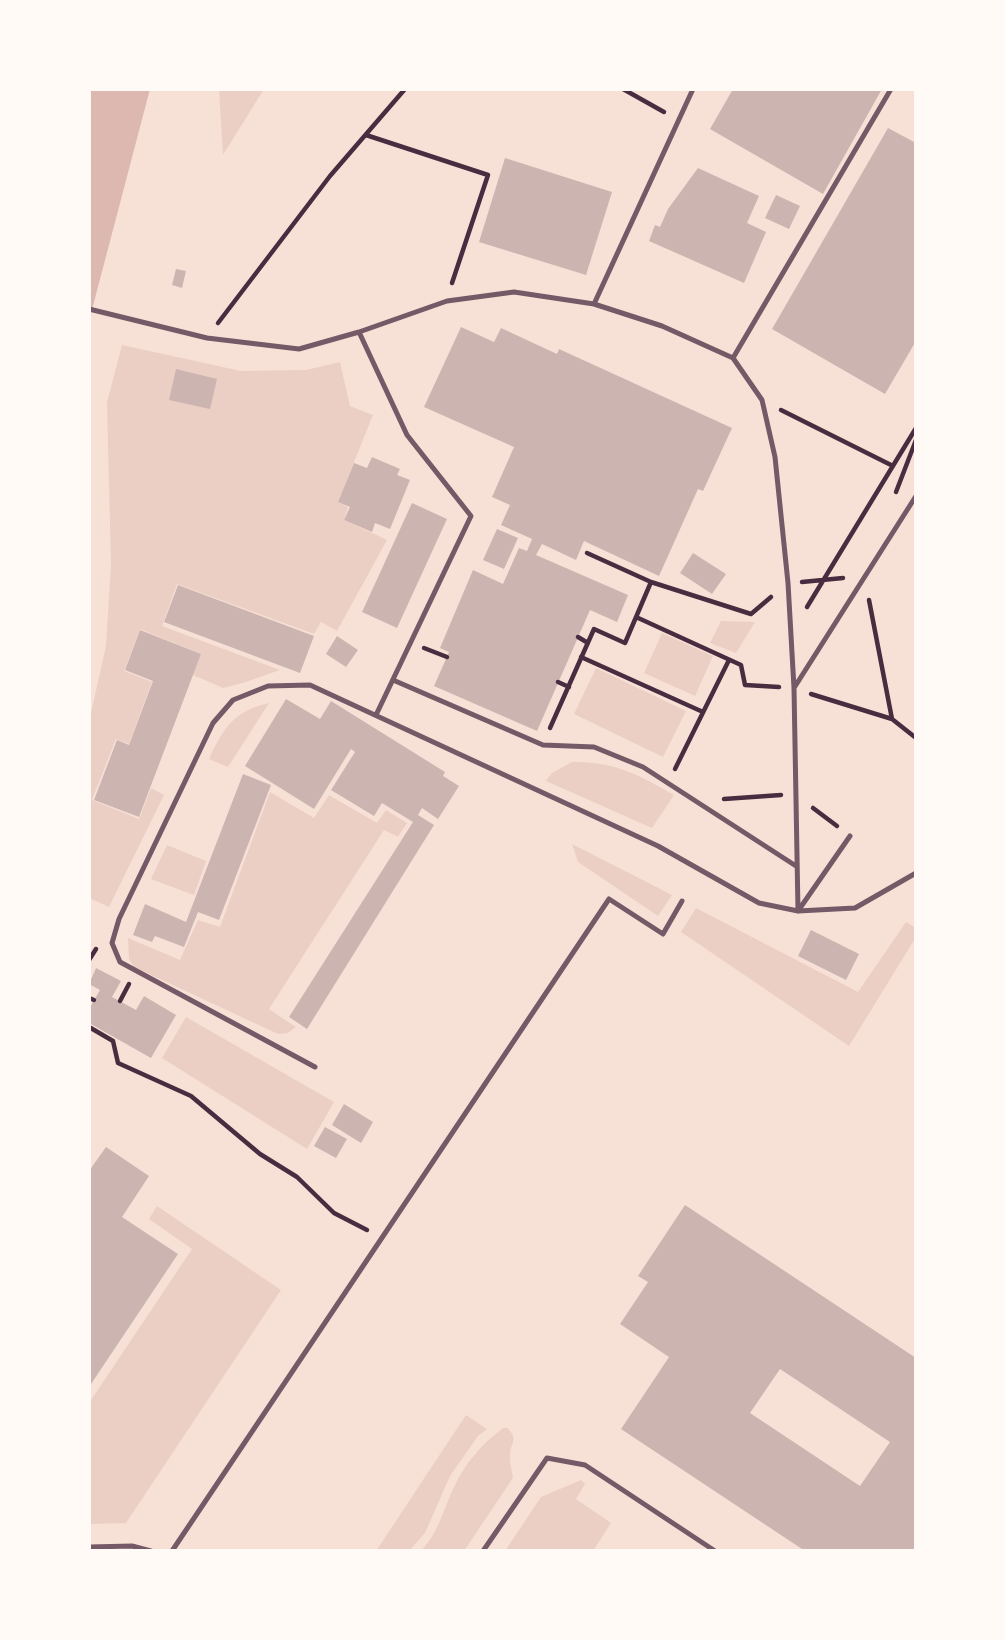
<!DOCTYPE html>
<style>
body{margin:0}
#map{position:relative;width:1005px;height:1640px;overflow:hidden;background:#f7e1d7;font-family:Cabin,sans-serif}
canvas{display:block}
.frame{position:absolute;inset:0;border:91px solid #fffaf5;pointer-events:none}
</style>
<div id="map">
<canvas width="1005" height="1640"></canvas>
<div class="frame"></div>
</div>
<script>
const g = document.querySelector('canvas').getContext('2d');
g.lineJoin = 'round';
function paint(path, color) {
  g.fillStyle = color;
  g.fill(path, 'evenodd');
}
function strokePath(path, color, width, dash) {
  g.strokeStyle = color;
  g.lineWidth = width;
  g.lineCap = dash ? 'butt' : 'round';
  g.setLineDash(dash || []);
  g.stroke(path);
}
paint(new Path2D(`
 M219,89H264L223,155Z
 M122,345L241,371L306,370L340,362L350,406L373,415L338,502L348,507L344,520L387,540L337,631L321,622L314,634L177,584L162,626L280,670L243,683L223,688L193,675L201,654L140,629L124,671L152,682L129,744L116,739L92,800L139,819L151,788L164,795L109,907L89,898V722L106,646L111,565L107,402Z
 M721,621L755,622L736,653L710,643Z
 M662,633L713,656L695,696L644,673Z
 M596,668L686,711L663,757L574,714Z
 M269,703L228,767L209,759C223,728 234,711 269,703Z
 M572,762C614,761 639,775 674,795L652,828L546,781L552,773Z
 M270,792L314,818L329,795L377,823L386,810L407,823L398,837L384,830L269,1009L296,1027L288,1033L278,1034L134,967L129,959L128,938L180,960L198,920L220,927Z
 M572,844L672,895L658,916L578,862Z
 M167,845L206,861L194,895L151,879Z
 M696,908L858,992L906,922L916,928V937L849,1046L681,932Z
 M186,1017L334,1102L307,1149L162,1058Z
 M157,1206L281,1290L126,1523L89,1524V1403L192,1249L149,1219Z
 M466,1415L487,1429L478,1436L450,1476L425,1533L409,1551H376Z
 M503,1428H507C519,1439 511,1442 510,1454C509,1462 512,1470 513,1478L464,1551H421C440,1530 442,1512 454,1487C465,1463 482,1444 503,1428Z
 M581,1480L585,1484L576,1499L611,1523L593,1551H505L541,1497Z`), '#ebcfc5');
paint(new Path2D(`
 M89,89H150L89,321Z`), '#dcb8b0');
paint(new Path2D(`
 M733,89H882L823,194L710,129Z
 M888,128L916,143V341L885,394L772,329Z
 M505,158L612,192L586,275L479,242Z
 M698,168L759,196L747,223L766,232L744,283L649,241L655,225L660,227L668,209Z
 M776,195L800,206L789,229L765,218Z
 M176,269L186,271L182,288L172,285Z
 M461,327L494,342L501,328L557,354L559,349L732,428L703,491L698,489L659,576L584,541L576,560L542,544L536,555L628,595L617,622L590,610L537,731L434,686L449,652L440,648L473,570L503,584L519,548L527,551L532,539L501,525L510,505L492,497L514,447L424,407Z
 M176,369L217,379L210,409L169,400Z
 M372,457L400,469L397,475L410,480L390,529L375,523L372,532L344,520L350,507L338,502L354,463L367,468Z
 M412,503L447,519L397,628L362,612Z
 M497,529L518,538L504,569L483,560Z
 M693,553L726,574L712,594L680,573Z
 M178,585L314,636L300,673L164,622Z
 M140,630L201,654L139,817L94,800L117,740L129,745L153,681L125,670Z
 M337,636L358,650L346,667L326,654Z
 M286,699L320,719L331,701L445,772L443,776L459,786L438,819L422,808L418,815L434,825L307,1029L289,1017L413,822L382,803L374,816L331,790L355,752L351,749L314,809L245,766Z
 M243,774L271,785L219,920L198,912L184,947L155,936L152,942L133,935L145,904L186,922Z
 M811,930L859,954L846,980L798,956Z
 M96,968L121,981L112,997L136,1010L144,996L176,1015L151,1058L89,1023V1009L100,990L89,984Z
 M344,1104L373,1122L361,1143L332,1125Z
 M325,1127L347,1139L336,1158L314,1146Z
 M106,1147L149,1176L122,1217L178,1254L89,1387V1171Z
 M685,1205L916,1358V1551H805L621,1429L669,1357L620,1324L648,1282L638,1276ZM780,1369L890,1442L860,1486L750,1413Z`), '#ccb4b1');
strokePath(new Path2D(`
 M623,89L664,112
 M366,135L488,175L452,283
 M218,323L330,176L405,89
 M781,410L893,466
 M896,492L916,440
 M651,582L751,614L771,597
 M802,582L843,578
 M869,600L892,719
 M807,607L916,428
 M636,617L741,665L745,685L779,687
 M578,637L588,643
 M424,648L447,657
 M581,657L703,712
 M558,682L569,687
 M811,694L892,719L916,738
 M550,728L594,629L625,643L651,582L587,553
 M675,769L729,660
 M724,799L781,795
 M813,808L837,826
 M89,960L96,949
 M89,998L94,1000
 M120,1001L129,984
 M89,1027L113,1041L118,1063L191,1096L260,1154L297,1177L334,1213L367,1230`), '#4a2c40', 4.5);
strokePath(new Path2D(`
 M594,304L693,89
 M89,309L207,338L299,349L359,332L447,301L514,292L594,304L662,326L733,358L762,400L775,457L788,583L794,688L798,911
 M359,332L407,435L471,516L376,715
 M733,358L891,89
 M393,680L543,745L594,747L643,767L796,866
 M794,688L916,496
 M798,911L850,836
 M315,1067L120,962L112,943L119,919L213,723L233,700L268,686L310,685L658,846L759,903L798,911L855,908L916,873
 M89,1547L132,1546L151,1551
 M172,1551L609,899L663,934L682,901
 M483,1551L547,1458L585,1465L715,1551`), '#755966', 5);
</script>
